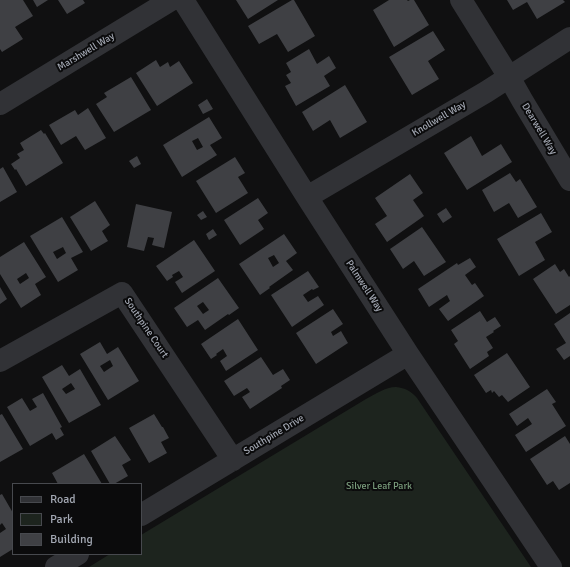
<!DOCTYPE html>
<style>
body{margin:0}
#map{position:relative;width:570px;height:567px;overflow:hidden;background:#101011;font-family:Signika,sans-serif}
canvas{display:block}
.legend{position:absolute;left:12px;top:483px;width:130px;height:72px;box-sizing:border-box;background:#0b0b0c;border:1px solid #47494e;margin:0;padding:5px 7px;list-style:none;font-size:12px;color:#a2a7b2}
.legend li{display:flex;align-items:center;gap:8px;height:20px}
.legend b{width:20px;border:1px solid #47494e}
</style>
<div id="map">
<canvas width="570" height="567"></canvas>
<ul class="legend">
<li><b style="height:5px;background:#313236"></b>Road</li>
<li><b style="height:11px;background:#1d241e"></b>Park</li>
<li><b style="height:11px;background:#3f4044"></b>Building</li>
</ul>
</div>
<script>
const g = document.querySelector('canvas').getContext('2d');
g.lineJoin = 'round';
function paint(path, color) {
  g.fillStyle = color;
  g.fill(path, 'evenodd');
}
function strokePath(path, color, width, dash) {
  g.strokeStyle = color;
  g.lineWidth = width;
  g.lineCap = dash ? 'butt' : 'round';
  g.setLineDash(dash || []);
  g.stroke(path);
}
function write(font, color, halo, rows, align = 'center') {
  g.font = font + ' Signika,sans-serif';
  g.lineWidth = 4;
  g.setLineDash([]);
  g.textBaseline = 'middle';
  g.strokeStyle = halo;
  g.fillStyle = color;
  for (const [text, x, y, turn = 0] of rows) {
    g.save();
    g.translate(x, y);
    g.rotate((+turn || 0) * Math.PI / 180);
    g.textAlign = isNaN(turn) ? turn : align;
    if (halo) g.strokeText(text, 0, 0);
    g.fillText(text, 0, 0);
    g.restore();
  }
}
paint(new Path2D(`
 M396,387C405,388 411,391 417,398L531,567H89L110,554H141V535L366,399C376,394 385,387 396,387Z`), '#1d241e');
paint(new Path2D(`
 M0,0H23L33,16L15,27L23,39L2,52L0,49Z
 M33,0H48L37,7Z
 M58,0H83L85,3L67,14Z
 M236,0H278L248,19Z
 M292,0H294L315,36L288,52L277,34L259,44L248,26Z
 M389,0H407L408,1L410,0H414L429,25L394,47L373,10Z
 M507,0H563L565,2L537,19L527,2L513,10Z
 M433,31L445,50L428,61L439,79L412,95L389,57Z
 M309,49L317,64L329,56L336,68L324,76L330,86L296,106L285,86L291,83L286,75L291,72L286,63Z
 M156,60L160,67L168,62L170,67L179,61L193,83L157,106L136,73Z
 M131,77L151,110L114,132L96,104L107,97L104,93Z
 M345,85L367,122L340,138L330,120L313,131L302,112Z
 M207,99L213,109L203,114L198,105Z
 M88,108L106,138L85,150L76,136L61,145L49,125L75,110L78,115Z
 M209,117L222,138L210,145L217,155L182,177L163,145ZM198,138L203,147L197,150L192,141Z
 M41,130L44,134L45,133L63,163L26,186L16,169L15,170L11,164L20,158L17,154L24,150L20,143Z
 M471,136L482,156L501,144L512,162L467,190L444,153Z
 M137,156L141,164L134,168L129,161Z
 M235,157L245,173L238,177L248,193L216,213L196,181Z
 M3,167L17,192L0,202V169Z
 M510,173L516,182L520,179L537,207L518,218L509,203L494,212L482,190Z
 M410,174L423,193L413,200L424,216L387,242L375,224L387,216L375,198Z
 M258,198L268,213L258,220L264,229L240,245L224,220Z
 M95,201L110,225L102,231L108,241L91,251L70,217Z
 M136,204L172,212L164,248L152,245L154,238L148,237L144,251L127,247Z
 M446,208L452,217L443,223L437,214Z
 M203,211L207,217L201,220L197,215Z
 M541,213L552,232L535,242L545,260L519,276L497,239Z
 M62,217L83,252L71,258L78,270L58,282L30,236ZM63,247L66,253L57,259L53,252Z
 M422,227L446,262L424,276L414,261L403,269L390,249Z
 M213,229L217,235L209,240L206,234Z
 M284,234L297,253L286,261L293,270L269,287L270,288L260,295L239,264ZM274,255L279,263L273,267L268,258Z
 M194,240L215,271L182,293L175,282L183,277L179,271L172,275L173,277L167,281L156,266Z
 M24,242L46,277L35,284L41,295L21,308L0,274V257ZM26,273L29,278L20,284L17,279Z
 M470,258L476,267L465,275L472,285L475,283L484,296L448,321L439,309L450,301L447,295L429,307L418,289L457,263L458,265Z
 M555,264L560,272L564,269L569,277L570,276V305L556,314L533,279Z
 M308,271L319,287L313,290L312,289L303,295L308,302L318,296L324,305L292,327L271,295Z
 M218,278L239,308L229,315L228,314L205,330L198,320L187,327L174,308ZM203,302L209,310L203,314L197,306Z
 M0,287L7,299L0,304Z
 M333,309L343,324L331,332L333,336L341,331L348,343L316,364L296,333Z
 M480,311L487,322L495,317L501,326L493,331L494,332L486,337L493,348L487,352L489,356L470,369L454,344L458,341L451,330Z
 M570,313V356L564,360L556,349L566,343L554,324Z
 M238,319L258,350L226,371L220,361L227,356L223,349L216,354L217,355L211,359L201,344Z
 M100,342L107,354L118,347L139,381L108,400L80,354ZM110,360L113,366L104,372L100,366Z
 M507,353L530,387L508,402L502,395L499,397L494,391L492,393L491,390L486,393L474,375Z
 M261,357L273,375L283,369L290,380L281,386L282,388L250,409L242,397L250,392L247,388L234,396L224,381Z
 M62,365L69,376L80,369L101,405L69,423L42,377ZM71,383L75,389L66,394L62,389Z
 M547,389L556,402L552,404L566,426L526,452L515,435L532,424L528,418L517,426L509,414Z
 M43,393L62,427L60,428L64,435L56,440L52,433L30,446L7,407L22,398L30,411L37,407L32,399Z
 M2,414L23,449L0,462V415Z
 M154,414L162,427H163L169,438L161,442L167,453L149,463L129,428Z
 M115,436L131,460L122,465L128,476L114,484H110L91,451Z
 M565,436L570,444V483L559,490L553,481L547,485L530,459Z
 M84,454L102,484H58L52,473Z
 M2,494L13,513V534L12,535L13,537V549L0,557V533L6,529L2,523L0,525V495Z`), '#3f4044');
strokePath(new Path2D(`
 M183,0L307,197L408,354L551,567
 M461,0L509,77L522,100L570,180
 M0,104L171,0
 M307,197L486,92L570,38
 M0,361L122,293L233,460
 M141,515L408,354
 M56,567L78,554`), '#313236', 22);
write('10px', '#a2a7b2', '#0b0b0c', [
 ["Marshwell Way",86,52,-31],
 ["Knollwell Way",439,119,-30],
 ["Dearwell Way",539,129,59],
 ["Palmwell Way",364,286,57],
 ["Southpine Court",146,328,56],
 ["Southpine Drive",274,435,-31]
]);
write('10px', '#7a9c7c', '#0b0b0c', [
 ["Silver Leaf Park",379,486]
]);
</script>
